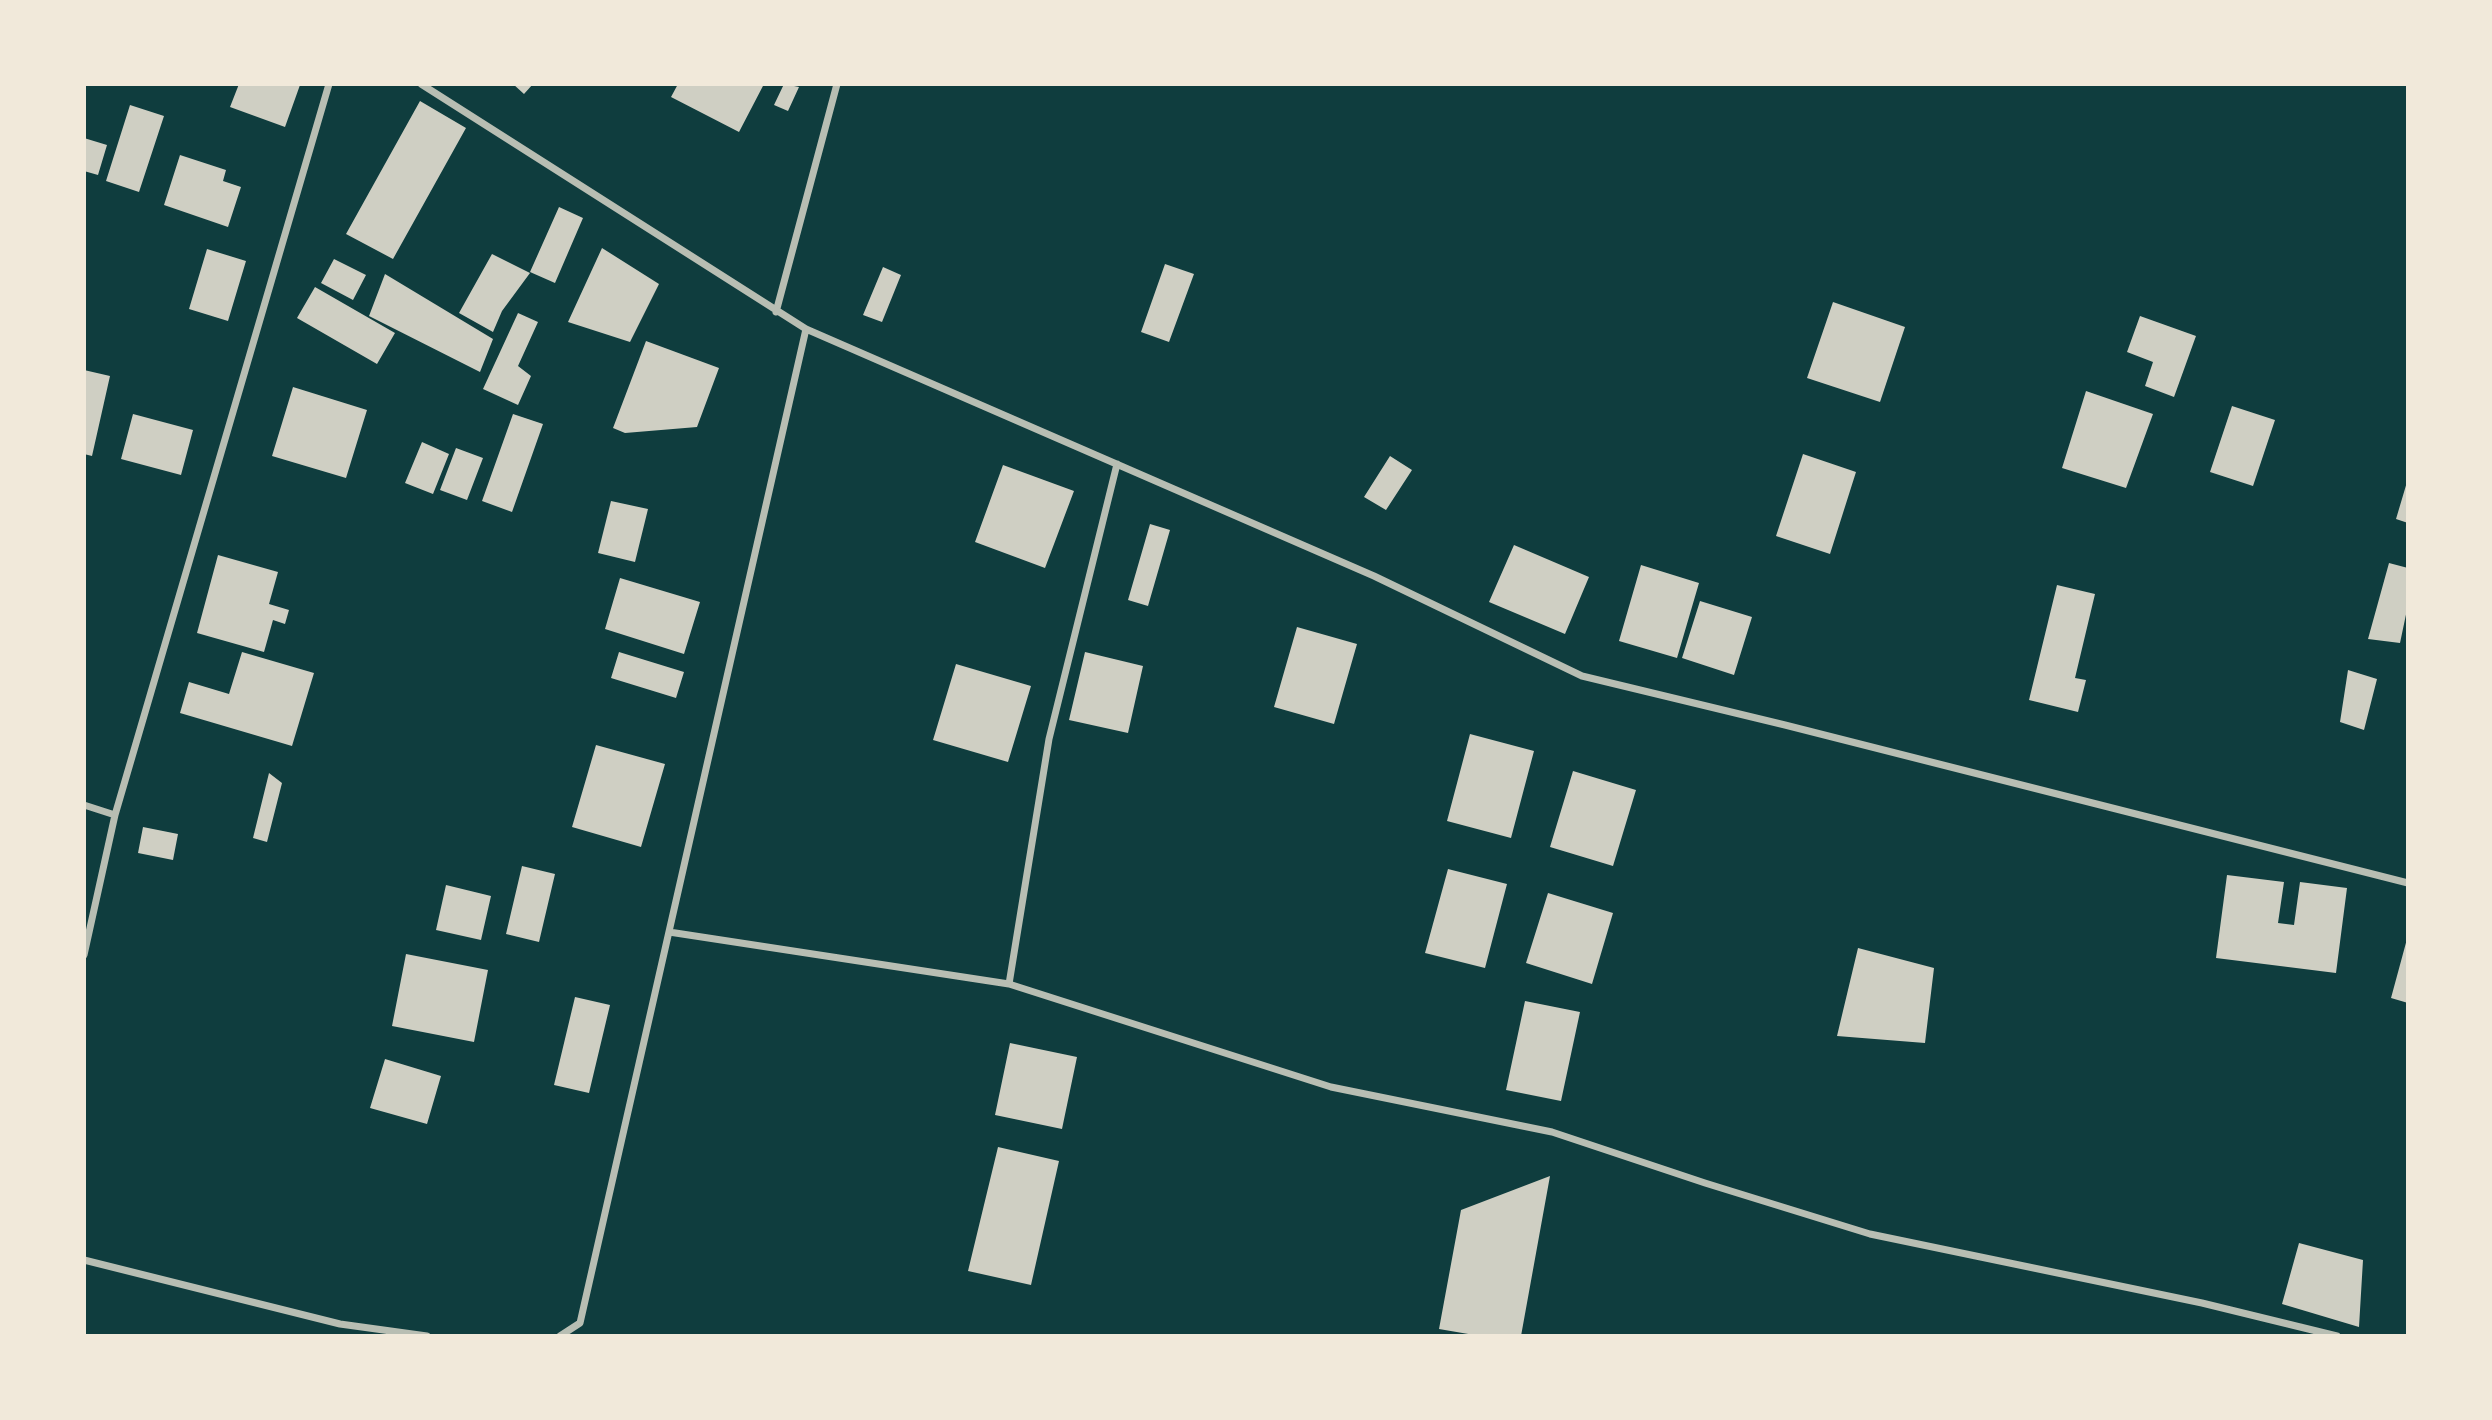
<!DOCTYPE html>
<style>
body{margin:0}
#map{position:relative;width:2492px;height:1420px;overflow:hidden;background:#0f3d3e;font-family:Poppins,sans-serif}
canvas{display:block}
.frame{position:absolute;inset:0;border:86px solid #f1e9da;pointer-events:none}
</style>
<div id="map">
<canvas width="2492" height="1420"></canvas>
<div class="frame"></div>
</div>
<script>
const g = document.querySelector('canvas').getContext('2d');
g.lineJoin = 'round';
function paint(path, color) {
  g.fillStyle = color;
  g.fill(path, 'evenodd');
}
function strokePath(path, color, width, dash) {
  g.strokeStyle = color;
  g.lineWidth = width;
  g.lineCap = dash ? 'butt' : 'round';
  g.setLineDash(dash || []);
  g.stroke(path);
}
paint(new Path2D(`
 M239,84L300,85L285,127L230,107Z
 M513,84H533L524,94Z
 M678,84H764L739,132L671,97Z
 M784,84L799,87L788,111L774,105Z
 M420,101L466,128L393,259L346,234Z
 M130,105L164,116L139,192L106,181Z
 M84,138L107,145L98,175L84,171Z
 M180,155L226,170L223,181L241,187L228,227L164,205Z
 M559,207L583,218L555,283L530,272Z
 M602,248L659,284L630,342L568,322Z
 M207,249L246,261L228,321L189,309Z
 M492,254L530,273L502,311L493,332L459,313Z
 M334,259L366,275L353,300L321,283Z
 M1165,264L1194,274L1169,342L1141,332Z
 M883,267L901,275L882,322L863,315Z
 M385,274L493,339L480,372L369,316Z
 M315,287L395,333L377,364L297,318Z
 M1833,302L1905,327L1880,402L1807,378Z
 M518,313L538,322L518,366L531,376L518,405L483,389Z
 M2140,316L2196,336L2174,397L2145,386L2153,362L2127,352Z
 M646,341L719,368L697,427L625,433L613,428Z
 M84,370L110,376L92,456L84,454Z
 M293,387L367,410L346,478L272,456Z
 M2086,391L2153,414L2126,488L2062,468Z
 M2232,406L2275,420L2253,486L2210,472Z
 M133,414L193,430L181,475L121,459Z
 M513,414L543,424L512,512L482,501Z
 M422,442L449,454L433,494L405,483Z
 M456,448L483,458L467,500L440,490Z
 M1803,454L1856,472L1830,554L1776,536Z
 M1390,456L1412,470L1386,510L1364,497Z
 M1003,465L1074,491L1045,568L975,542Z
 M2407,482H2408V523L2396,519Z
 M611,501L648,509L635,562L598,553Z
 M1150,524L1170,530L1148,606L1128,600Z
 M1514,545L1589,577L1565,634L1489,602Z
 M218,555L278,572L269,604L289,610L285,624L273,620L264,652L197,633Z
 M2389,563L2408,568V605L2400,643L2368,639Z
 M1641,565L1699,583L1677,658L1619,641Z
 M620,578L700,602L684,654L605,629Z
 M2057,585L2095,594L2075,678L2086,680L2078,712L2029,700Z
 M1700,601L1752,617L1734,675L1682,658Z
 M1297,627L1357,644L1334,724L1274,707Z
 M242,652L314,673L292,746L180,713L189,682L229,694Z
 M619,652L684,672L676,698L611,678Z
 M1085,652L1143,666L1128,733L1069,720Z
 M956,664L1031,686L1008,762L933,740Z
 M2348,670L2377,679L2364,730L2340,722Z
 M1470,734L1534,751L1511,838L1447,821Z
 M596,745L665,764L641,847L572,827Z
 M1573,771L1636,790L1613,866L1550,847Z
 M269,773L282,783L267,842L253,838Z
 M143,827L178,834L173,860L138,853Z
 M522,866L555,874L539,942L506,934Z
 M1448,869L1507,884L1485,968L1425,953Z
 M2227,875L2284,882L2278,923L2294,925L2300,882L2347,888L2336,973L2216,958Z
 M446,885L491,896L481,940L436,930Z
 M1548,893L1613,913L1592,984L1526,963Z
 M2407,939H2408V1003L2391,998Z
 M1858,948L1934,968L1925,1043L1837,1036Z
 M406,954L488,970L474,1042L392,1026Z
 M575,997L610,1005L589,1093L554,1085Z
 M1525,1001L1580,1012L1561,1101L1506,1090Z
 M1010,1043L1077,1057L1062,1129L995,1115Z
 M385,1059L441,1076L427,1124L370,1108Z
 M998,1147L1059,1161L1031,1285L968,1271Z
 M1550,1176L1521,1336H1480L1439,1329L1461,1210Z
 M2299,1243L2363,1260L2359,1327L2282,1304Z`), '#cfcfc3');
strokePath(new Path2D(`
 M421,84L806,329L1374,576L1582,676L1785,725L2408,883
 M776,312L837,84
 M84,805L115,815
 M669,932L1009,984L1331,1087L1552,1132L1705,1183L1870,1234L2202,1303L2337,1336
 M84,955L115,815L329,84
 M1009,984L1049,739L1117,464
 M84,1260L340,1324L427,1336
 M560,1336L580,1323L806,329`), '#b8beb3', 7);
</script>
